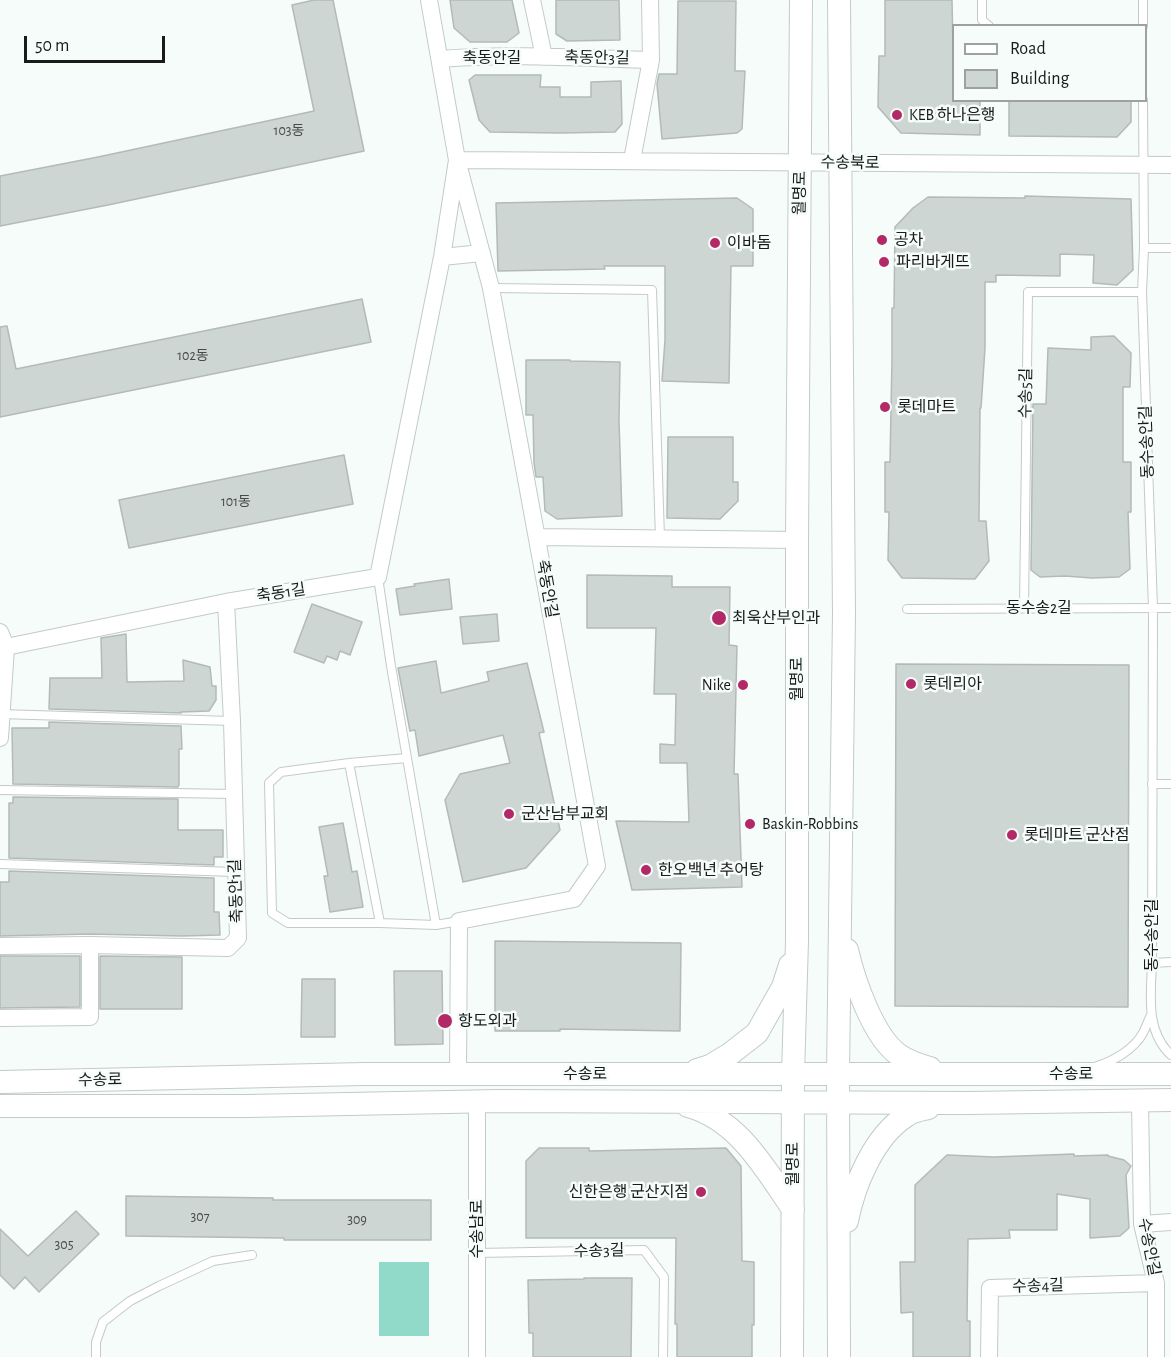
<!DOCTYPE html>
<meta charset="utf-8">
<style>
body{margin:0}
#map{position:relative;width:1171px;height:1357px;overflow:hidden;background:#f5fcfa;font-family:"Alegreya Sans",sans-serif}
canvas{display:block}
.legend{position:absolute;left:952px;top:24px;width:195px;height:78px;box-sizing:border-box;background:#f5fcfa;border:2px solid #9da2a0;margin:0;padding:8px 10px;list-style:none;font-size:18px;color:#181b1a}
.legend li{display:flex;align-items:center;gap:12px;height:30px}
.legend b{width:30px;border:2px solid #9da2a0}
.scale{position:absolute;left:24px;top:36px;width:141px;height:27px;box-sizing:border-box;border:3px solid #181b1a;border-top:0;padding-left:8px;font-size:18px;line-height:21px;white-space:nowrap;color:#181b1a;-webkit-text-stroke:4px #f5fcfa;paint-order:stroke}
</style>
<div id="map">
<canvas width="1171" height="1357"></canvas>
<ul class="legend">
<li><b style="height:8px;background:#fff"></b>Road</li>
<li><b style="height:16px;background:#ced6d4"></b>Building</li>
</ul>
<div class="scale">50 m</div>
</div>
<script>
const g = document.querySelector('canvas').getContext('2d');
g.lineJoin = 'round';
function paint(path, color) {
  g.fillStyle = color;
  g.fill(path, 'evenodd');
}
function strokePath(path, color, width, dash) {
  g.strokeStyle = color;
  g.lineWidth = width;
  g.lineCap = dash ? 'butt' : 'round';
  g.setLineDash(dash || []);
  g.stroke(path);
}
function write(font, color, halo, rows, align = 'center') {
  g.font = font + ' "Alegreya Sans","Noto Sans KR",sans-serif';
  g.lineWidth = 5;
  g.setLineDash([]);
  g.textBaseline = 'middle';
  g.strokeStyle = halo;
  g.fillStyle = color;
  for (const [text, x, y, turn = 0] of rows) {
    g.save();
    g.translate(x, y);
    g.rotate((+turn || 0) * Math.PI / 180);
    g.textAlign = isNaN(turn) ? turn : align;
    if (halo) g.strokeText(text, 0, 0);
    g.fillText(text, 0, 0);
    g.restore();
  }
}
paint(new Path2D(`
 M379,1262H429V1336H379Z`), '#91dac9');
const building = new Path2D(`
 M314,0H333L364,151L108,205L0,226V176L98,157L314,111L292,5Z
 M450,0H512L519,33L507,42H470L454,28Z
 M556,0H619L620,40L567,41L556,34Z
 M885,0H952L954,100H980V135L901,133L878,107L879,56H885Z
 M678,1H736L735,71H745L742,129L737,133L662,139L657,84L659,74H677Z
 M475,75H541L540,87H560V97H591V82L621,81L622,124L615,132L560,133L490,132L479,120L469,80Z
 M1009,100H1131V122L1117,137L1009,136Z
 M1025,196L1131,199L1133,270L1117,285L1093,283L1094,255L1060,254V276L996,275V282H985V348L981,408H980L979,521H986L989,561L975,579L902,578L888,560L889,512H885V462H890L892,358V308H894L895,227L913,208L928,197L1025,198Z
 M737,198L753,209V266H731L729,383L662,381L665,340V266H604L605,269L498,271L496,203Z
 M362,299L371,342L0,417V327L7,326L16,369Z
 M1114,336L1131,353L1130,387H1123V462H1131V512H1128L1130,569L1119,577L1092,578L1065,576L1040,577L1031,570L1033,404H1046L1048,348L1091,350V337Z
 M526,360H570V361L620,362L619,420L622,516L557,519L545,511L543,477H536L534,463L533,415H526Z
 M668,437H733V482H738V501L720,519L667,518Z
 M344,455L353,504L129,548L119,500Z
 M587,575L672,576V587H730L729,645L737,646L734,774H738L742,887L632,890L616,821L689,822L687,763H660V744L675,745L676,694H654L656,628H587Z
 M449,579L452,609L400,615L396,589L415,586L414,584Z
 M312,604L362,622L350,655L340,651L337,660L327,656L324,663L294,652Z
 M497,614L499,641L463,644L460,617Z
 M126,634L127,682L184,681L183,660L210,667L212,686H216V700L209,711L181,712V713L49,709L50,678H102L101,638Z
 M436,661L441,693L489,681L487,672L527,663L544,732L539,733L560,830L526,868L463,882L445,800L460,774L510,763L503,735L419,756L415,730L410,731L398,668Z
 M896,664L1129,665L1128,1007L895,1006Z
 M49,722L181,726L182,749H179V785L178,787L13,784L12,728H49Z
 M13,797L178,799V830H223V857H214V865L9,858V803H13Z
 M343,823L352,872L357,871L363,907L330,912L324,876H328L319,827Z
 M9,871L214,878V912H219L220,935L182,936L90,934L0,936V882H9Z
 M495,941L681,943L680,1031L560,1029V1031H495Z
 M0,956H80V1007L0,1008Z
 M100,956L182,957V1009H100Z
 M394,971H442L443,1044L395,1045Z
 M302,979H335V1037H301Z
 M539,1148H589V1151L726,1148L741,1166L742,1261L754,1262V1325H752V1357H677V1324H675L676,1238H526V1161Z
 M1074,1154V1156L1108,1155V1156L1124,1160L1131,1166L1126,1175L1129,1228L1120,1236L1090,1238V1199L1057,1194V1230H1009L1010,1238L968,1239L967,1321H970V1357H913V1312L901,1313L900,1262H915V1185L947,1155L994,1157Z
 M126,1196L273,1198V1200H431V1240H284V1238L126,1236Z
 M76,1211L99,1234L39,1292L25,1277L14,1289L0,1275V1229L28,1256Z
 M584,1278H632L631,1357H533V1333H529L528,1280L584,1279Z`);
paint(building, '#ced6d4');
strokePath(building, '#b3bab8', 1.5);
const lane = new Path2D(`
 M982,0V20L989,26
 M1143,26V0
 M1143,100L1144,248L1142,292L1153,608L1152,963C1151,994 1145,1031 1171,1055
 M1144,248H1171
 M491,288L652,290L660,538
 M378,577L391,666L436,925
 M1024,608L1028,292H1142
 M907,609L1171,608
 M0,714L232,721
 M407,758L349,763L281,772L269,783L272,913L288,923H380L436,925L459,921
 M349,763L380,923
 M1152,784H1171
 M0,790L233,794
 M0,864L235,872
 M1152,963L1171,962
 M1097,1066C1114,1061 1134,1049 1143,1033C1146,1027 1148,1021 1151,1015
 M477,1253L644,1250L664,1277L663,1357
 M96,1357V1342L103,1322L130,1301L159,1286L213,1261L252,1255`);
const street = new Path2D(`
 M429,0L457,160L491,288L597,866L574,899L459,921L458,1074
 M532,0L544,57
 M440,59C509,53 582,58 651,60
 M632,160L651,60L650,0
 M442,257L482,253
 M537,537L797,540
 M0,632L6,647L0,738
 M6,647L226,602L378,577L442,257L457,160L1171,165
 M0,946L90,945L228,948L238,938L232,721L226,602
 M0,1018L90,1017V945
 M1140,1101L1142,1224L1156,1283V1357
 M1142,1224L1171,1222
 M477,1357V1101
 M989,1357L990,1288L1156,1283`);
const secondary = new Path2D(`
 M839,0L844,614L838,1074L839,1357
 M847,950C854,980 873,1037 899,1055C909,1062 919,1065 930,1068
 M697,1070L710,1066L730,1054L757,1033L783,987L790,965
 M0,1082L364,1074H1171
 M0,1106H248L498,1101L968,1103L1171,1100
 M688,1106C739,1120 765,1169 793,1209
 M847,1221C854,1185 874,1136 906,1116C912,1111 920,1110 928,1108
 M792,1357L793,1074L797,941V540L801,0`);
strokePath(lane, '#c3cac8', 10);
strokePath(street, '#c3cac8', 18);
strokePath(secondary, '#c3cac8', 24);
strokePath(lane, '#fff', 8);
strokePath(street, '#fff', 16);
strokePath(secondary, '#fff', 22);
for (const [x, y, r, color] of [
 [897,115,6,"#b32967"],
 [882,240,6,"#b32967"],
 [715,243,6,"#b32967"],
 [884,262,6,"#b32967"],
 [885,407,6,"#b32967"],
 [719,618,8,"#b32967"],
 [911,684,6,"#b32967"],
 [743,685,6,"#b32967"],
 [509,814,6,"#b32967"],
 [750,824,6,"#b32967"],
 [1012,835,6,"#b32967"],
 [646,870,6,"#b32967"],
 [445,1021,8,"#b32967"],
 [701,1192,6,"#b32967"]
]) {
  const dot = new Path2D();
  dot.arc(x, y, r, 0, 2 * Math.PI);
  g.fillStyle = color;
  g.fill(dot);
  strokePath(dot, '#f5fcfa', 2);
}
write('14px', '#464a48', null, [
 ["103동",289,131],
 ["102동",193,356],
 ["101동",236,502],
 ["307",200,1217],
 ["309",357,1220],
 ["305",64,1245]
]);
write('16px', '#181b1a', '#f5fcfa', [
 ["축동안길",492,58],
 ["축동안3길",597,58,1],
 ["수송북로",850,163,1],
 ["월명로",800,193,-89],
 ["수송5길",1026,393,-89],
 ["동수송안길",1147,442,-92],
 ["축동안길",547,589,80],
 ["축동1길",281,593,-9],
 ["동수송2길",1039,608],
 ["월명로",797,679,-90],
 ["축동안1길",236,891,-92],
 ["동수송안길",1152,935,-90],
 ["수송로",585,1074],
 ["수송로",1071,1074],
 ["수송로",100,1080,-1],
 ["월명로",793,1164,-90],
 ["수송남로",477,1229,-90],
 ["수송안길",1149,1247,79],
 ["수송3길",599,1251,-1],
 ["수송4길",1038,1286,-2]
]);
write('16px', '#181b1a', '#f5fcfa', [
 ["KEB 하나은행",909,115],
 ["공차",894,240],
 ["이바돔",727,243],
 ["파리바게뜨",896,262],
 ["롯데마트",897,407],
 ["최욱산부인과",732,618],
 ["롯데리아",923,684],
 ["Nike",731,685,"right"],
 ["군산남부교회",521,814],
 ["Baskin-Robbins",762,824],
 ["롯데마트 군산점",1024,835],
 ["한오백년 추어탕",658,870],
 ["항도외과",458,1021],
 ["신한은행 군산지점",689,1192,"right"]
], 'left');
</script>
